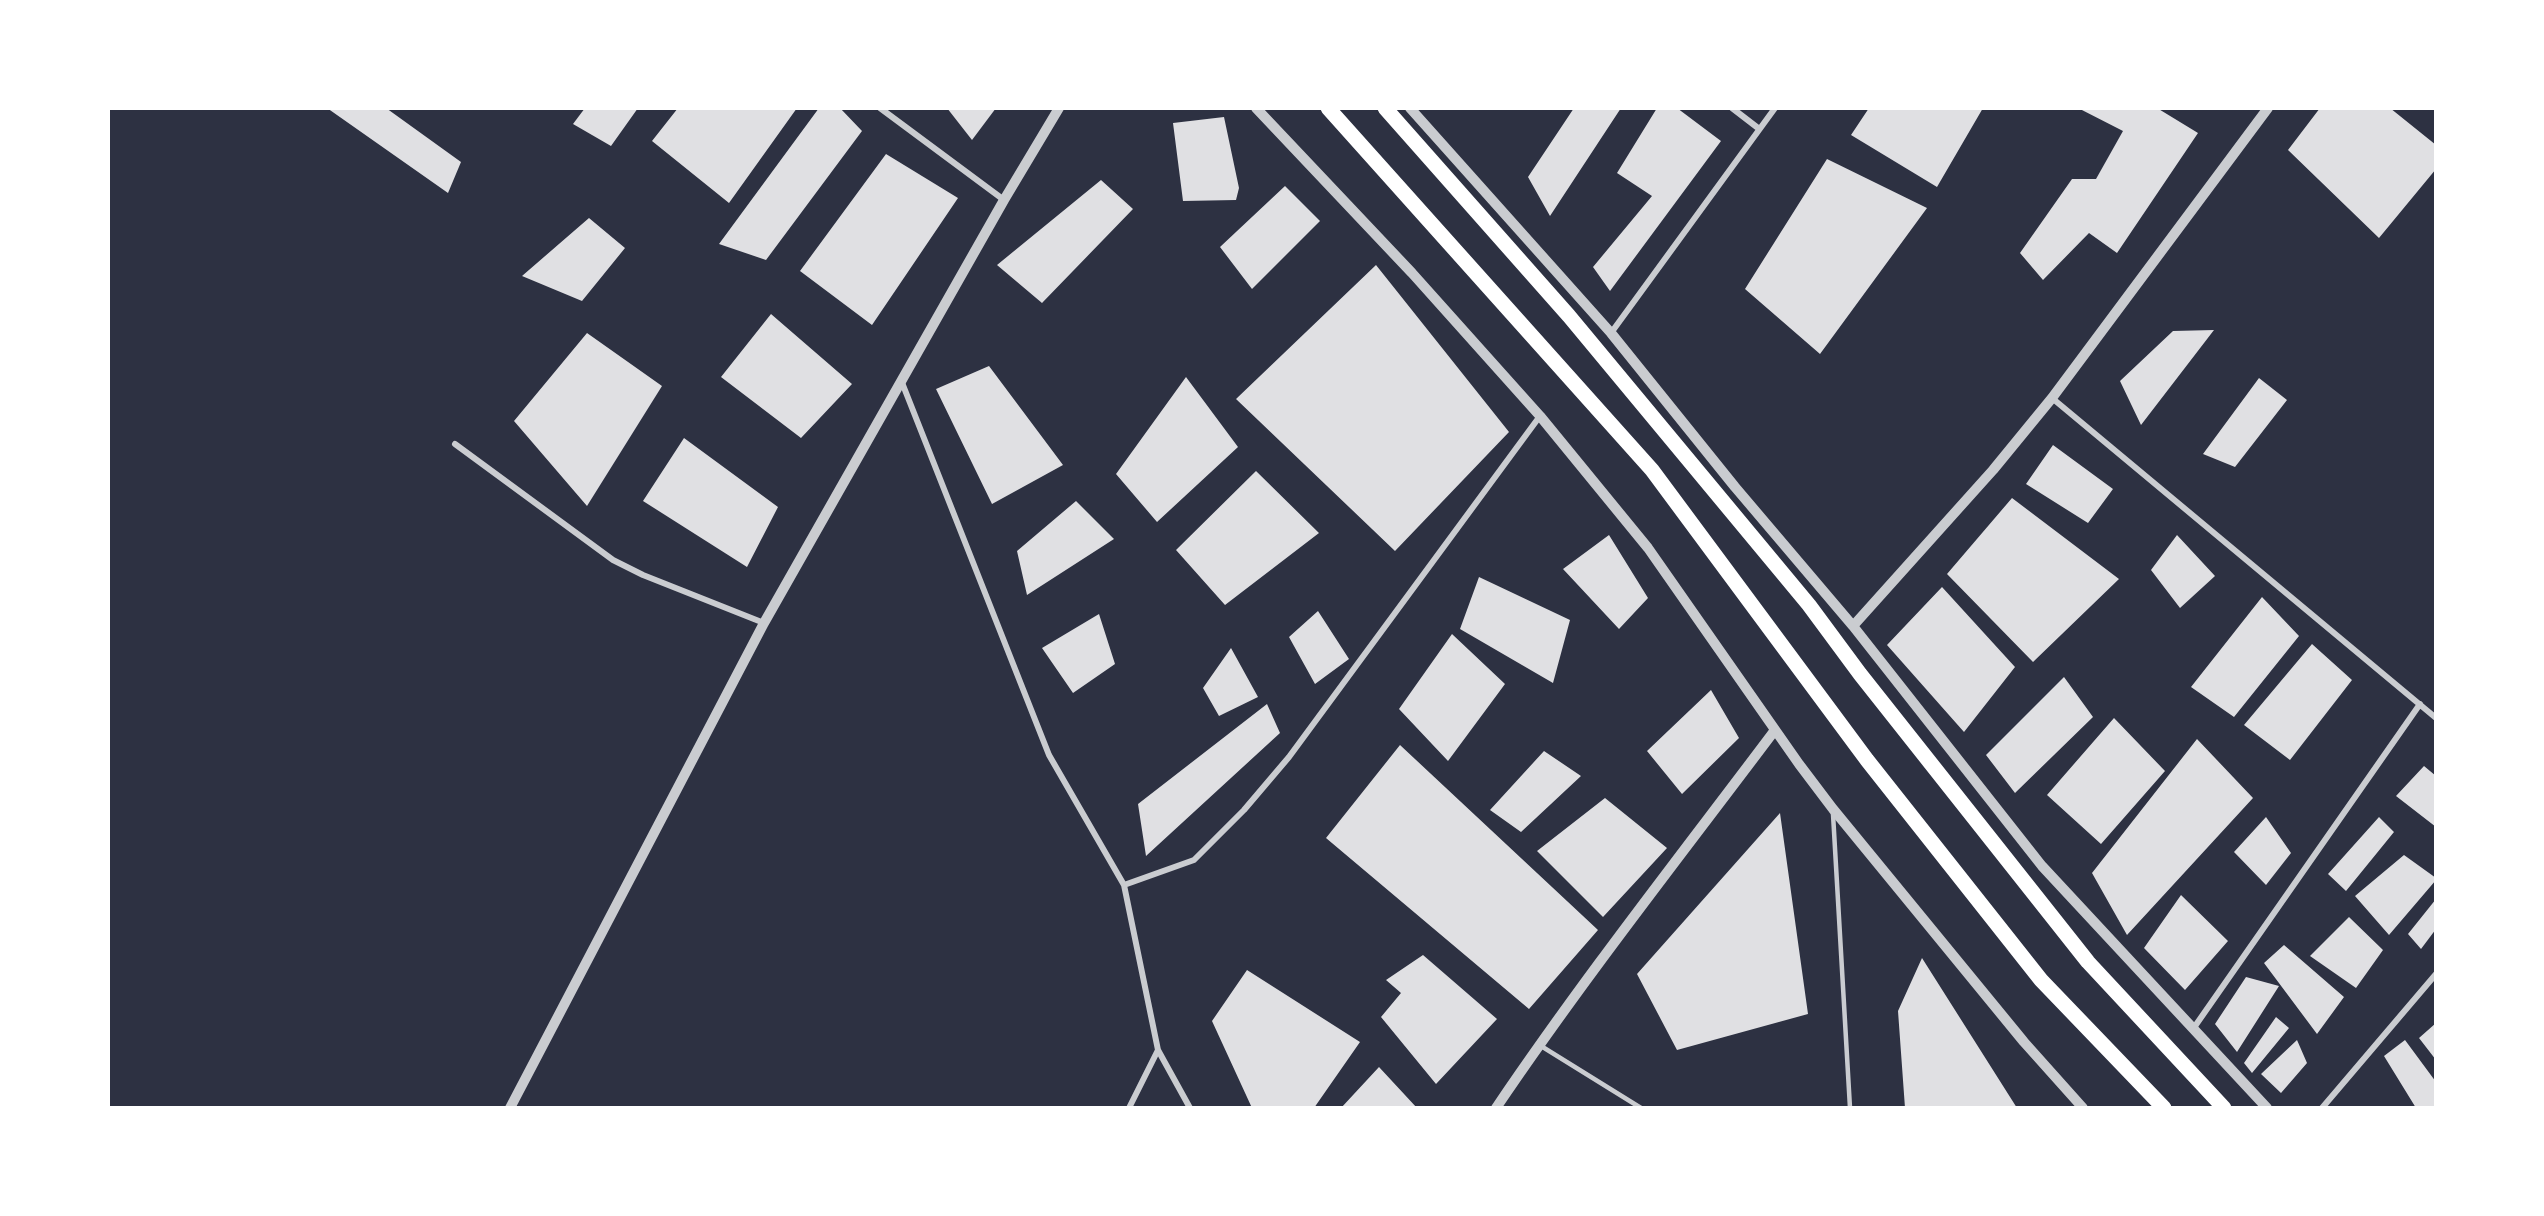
<!DOCTYPE html>
<style>
body{margin:0}
#map{position:relative;width:2544px;height:1216px;overflow:hidden;background:#2d3142;font-family:Poppins,sans-serif}
canvas{display:block}
.frame{position:absolute;inset:0;border:110px solid #fff;pointer-events:none}
</style>
<div id="map">
<canvas width="2544" height="1216"></canvas>
<div class="frame"></div>
</div>
<script>
const g = document.querySelector('canvas').getContext('2d');
g.lineJoin = 'round';
function paint(path, color) {
  g.fillStyle = color;
  g.fill(path, 'evenodd');
}
function strokePath(path, color, width, dash) {
  g.strokeStyle = color;
  g.lineWidth = width;
  g.lineCap = dash ? 'butt' : 'round';
  g.setLineDash(dash || []);
  g.stroke(path);
}
paint(new Path2D(`
 M327,108H386L461,162L448,193Z
 M585,108H638L611,146L573,124Z
 M678,108H797L729,203L652,141Z
 M819,108H840L862,131L766,260L719,244Z
 M947,108H996L972,140Z
 M1574,108H1621L1550,216L1528,177Z
 M1657,108H1677L1721,141L1610,291L1593,267L1652,196L1617,173Z
 M1869,108H1983L1937,187L1851,135Z
 M2078,108H2157L2198,133L2117,253L2089,233L2043,280L2020,253L2072,179H2096L2123,131Z
 M2320,108H2390L2436,145V169L2379,238L2288,150Z
 M1224,117L1239,188L1236,200L1183,201L1173,123Z
 M886,154L958,198L872,325L800,271Z
 M1827,159L1927,208L1820,354L1745,289Z
 M1101,180L1133,209L1042,303L997,265Z
 M1285,186L1320,221L1252,289L1220,247Z
 M589,218L625,248L582,301L522,276Z
 M1376,265L1509,432L1395,551L1236,399Z
 M771,314L852,384L801,438L721,377Z
 M2214,330L2141,425L2120,381L2173,331Z
 M587,333L662,386L587,506L514,421Z
 M989,366L1063,465L992,504L936,389Z
 M1186,377L1238,447L1157,522L1116,474Z
 M2259,378L2287,400L2235,467L2203,454Z
 M684,438L778,507L747,567L643,501Z
 M2053,445L2113,489L2088,523L2026,484Z
 M1256,471L1319,533L1225,605L1176,550Z
 M2012,498L2119,579L2033,662L1947,574Z
 M1076,501L1114,539L1027,595L1017,551Z
 M1609,535L1648,598L1619,629L1563,569Z
 M2177,535L2215,576L2180,608L2151,570Z
 M1479,577L1570,620L1553,683L1460,629Z
 M1942,587L2015,667L1964,732L1887,645Z
 M2262,597L2299,636L2234,717L2191,687Z
 M1318,611L1349,659L1315,684L1289,637Z
 M1099,614L1115,664L1073,693L1042,648Z
 M1452,634L1505,684L1448,761L1399,709Z
 M2312,644L2352,680L2290,760L2244,725Z
 M1231,648L1258,697L1219,716L1203,688Z
 M2064,677L2093,717L2015,793L1986,755Z
 M1711,690L1739,738L1682,794L1647,751Z
 M1267,704L1280,733L1146,856L1138,804Z
 M2114,718L2165,771L2101,844L2047,795Z
 M2197,739L2253,798L2127,935L2092,873Z
 M1400,745L1598,930L1529,1009L1326,838Z
 M1544,751L1581,776L1521,832L1490,810Z
 M2424,766L2436,776V827L2396,796Z
 M1605,798L1667,848L1603,917L1537,851Z
 M1780,813L1808,1014L1677,1050L1637,974Z
 M2266,817L2291,853L2266,885L2234,852Z
 M2379,817L2394,832L2346,891L2328,874Z
 M2404,855L2436,878V880L2389,935L2355,896Z
 M2181,895L2228,941L2185,990L2144,948Z
 M2436,899V929L2421,949L2408,934Z
 M2349,917L2383,950L2356,988L2310,956Z
 M2284,945L2344,997L2317,1034L2264,963Z
 M1423,955L1497,1019L1436,1084L1381,1017L1401,993L1386,980Z
 M1922,958L2017,1108H1905L1898,1011Z
 M1247,970L1360,1042L1314,1108H1252L1212,1021Z
 M2246,977L2279,986L2237,1052L2215,1024Z
 M2276,1017L2289,1028L2252,1073L2244,1063Z
 M2436,1023V1060L2419,1038Z
 M2297,1040L2307,1063L2281,1093L2261,1074Z
 M2405,1040L2436,1082V1108H2416L2384,1056Z
 M1379,1067L1417,1108H1341Z`), '#e0e0e3');
strokePath(new Path2D(`
 M1833,814L1850,1108
 M1541,1046L1641,1108`), '#caccd0', 4.5);
strokePath(new Path2D(`
 M880,108L1004,200
 M1732,108L1758,128
 M1611,333L1775,108
 M901,380L1049,755L1124,885L1158,1050L1190,1108
 M2052,398L2436,718
 M455,444L613,560L643,575L764,623
 M1124,885L1194,860L1244,810L1289,757L1540,416
 M2193,1029L2420,704
 M1129,1108L1158,1050
 M2322,1108L2436,974`), '#caccd0', 6);
strokePath(new Path2D(`
 M1256,108L1412,273L1540,416L1648,548L1799,764L1833,809L2024,1042L2083,1108
 M1410,108L1611,333L1735,487L1853,626L2042,866L2267,1108
 M1853,626L1993,470L2052,398L2268,108
 M510,1108L764,623L1004,200L1059,108
 M1496,1108C1584,978 1681,855 1775,730`), '#caccd0', 10);
strokePath(new Path2D(`
 M1328,108L1652,470L1867,760L2041,980L2164,1108
 M1385,108L1569,316L1809,605L1860,674L2088,962L2224,1108`), '#fff', 15);
</script>
